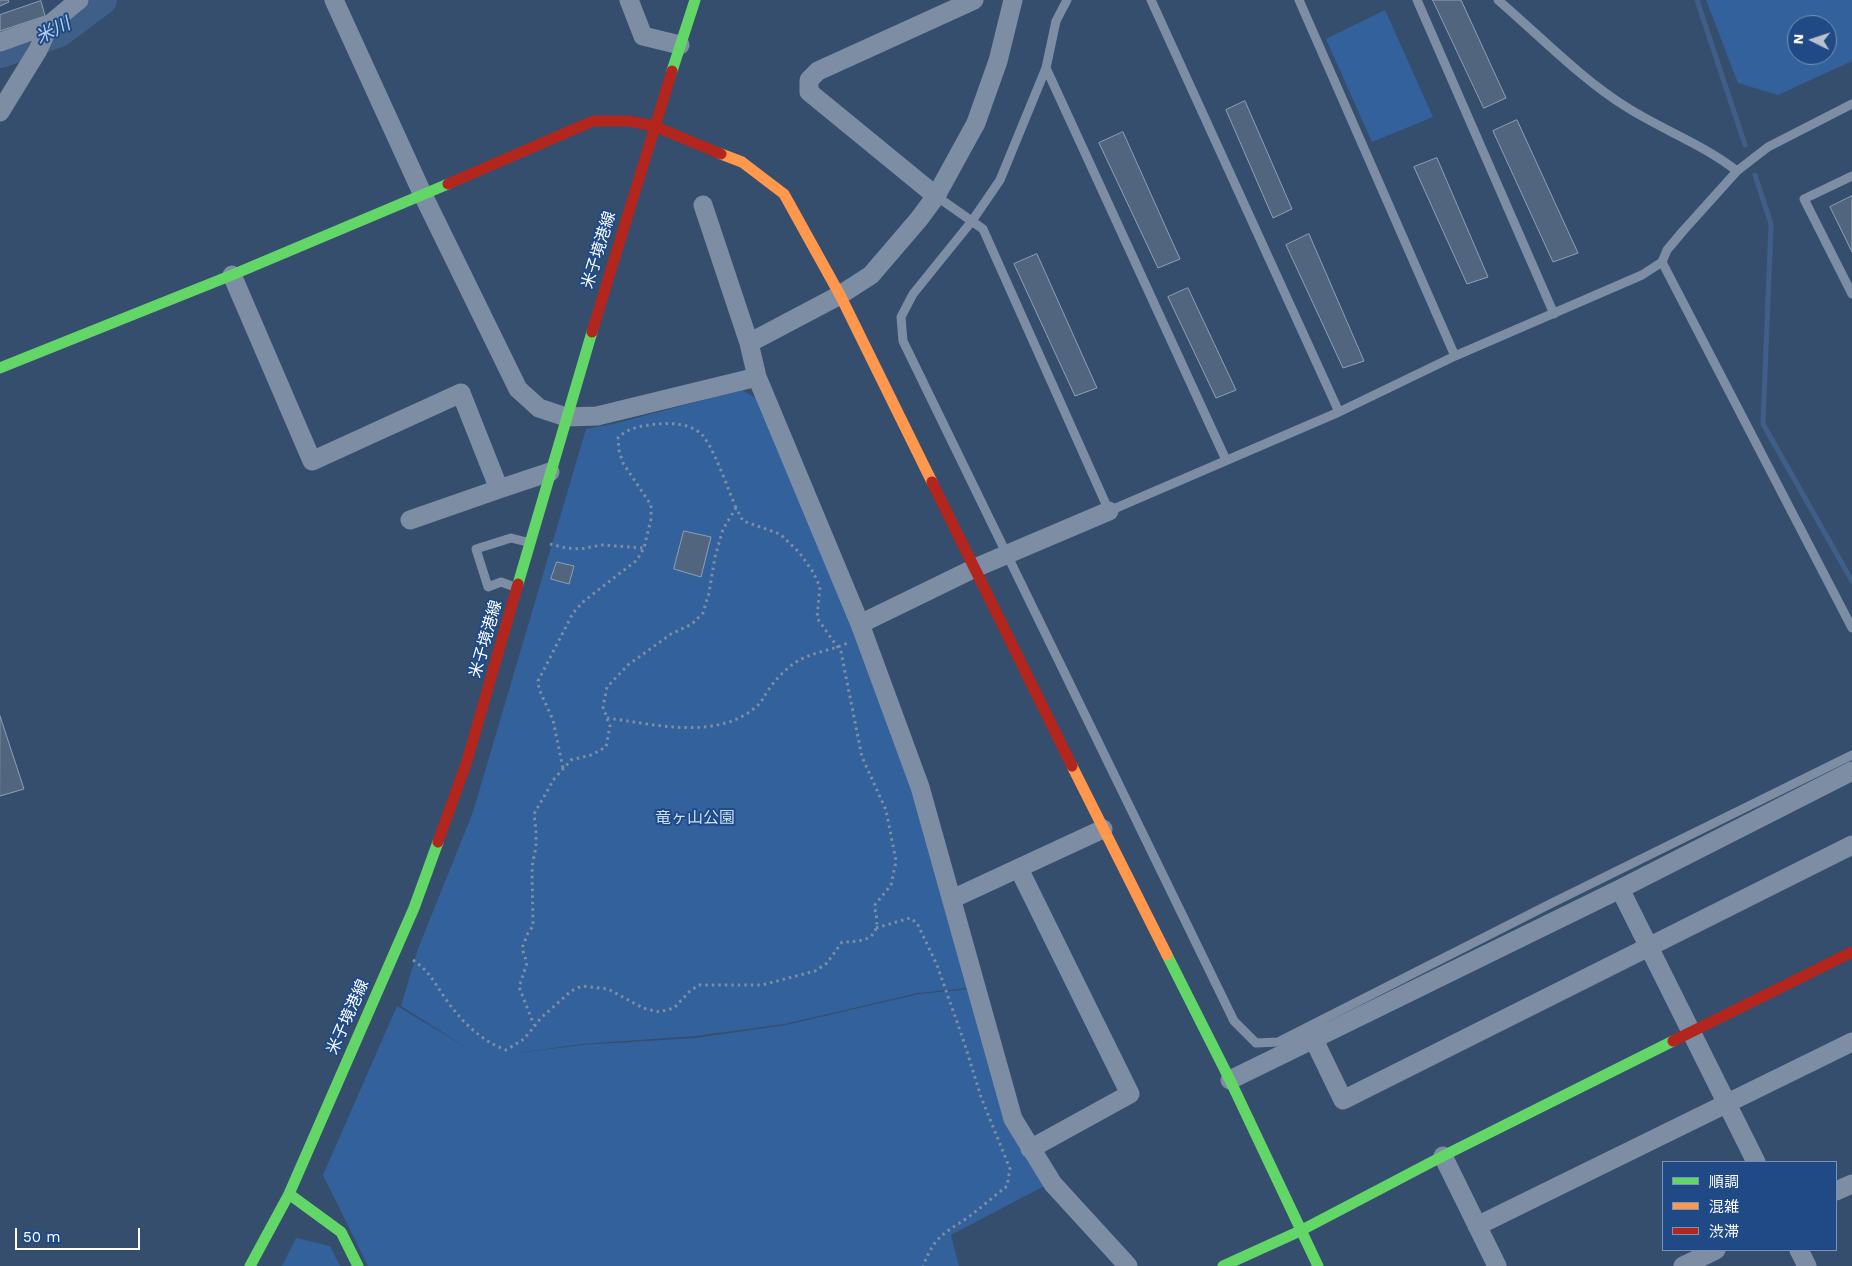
<!DOCTYPE html>
<meta charset="utf-8">
<style>
body{margin:0}
#map{position:relative;width:1852px;height:1266px;overflow:hidden;background:#364e6e;font-family:"Work Sans","Noto Sans JP",sans-serif}
canvas{display:block}
.legend{position:absolute;left:1662px;top:1161px;width:175px;height:90px;box-sizing:border-box;background:#1f4a85;border:1px solid #7992b6;margin:0;padding:6px 9px;list-style:none;font-size:15px;color:#fff}
.legend li{display:flex;align-items:center;gap:10px;height:25px}
.legend b{width:25px;border:1px solid #7992b6}
.north{position:absolute;left:1787px;top:15px;width:50px;height:50px;box-sizing:border-box;background:#1f4a85;border:1px solid #7992b6;border-radius:50%;rotate:274deg;font-size:14px;font-weight:700;line-height:20px;text-align:center;color:#fff}
.north::after{content:'';display:block;margin:auto;width:18px;height:22px;background:#b9c1cc;clip-path:polygon(50% 0,100% 100%,50% 72%,0 100%)}
.scale{position:absolute;left:15px;top:1228px;width:125px;height:22px;box-sizing:border-box;border:2px solid #fff;border-top:0;padding-left:6px;font-size:15px;line-height:18px;white-space:nowrap;color:#fff;-webkit-text-stroke:4px #1f4a85;paint-order:stroke}
</style>
<div id="map">
<canvas width="1852" height="1266"></canvas>
<ul class="legend">
<li><b style="height:6px;background:#63d668"></b>順調</li>
<li><b style="height:6px;background:#ff974d"></b>混雑</li>
<li><b style="height:6px;background:#b3261e"></b>渋滞</li>
</ul>
<div class="north">N</div>
<div class="scale">50 m</div>
</div>
<script>
const g = document.querySelector('canvas').getContext('2d');
g.lineJoin = 'round';
function paint(path, color) {
  g.fillStyle = color;
  g.fill(path, 'evenodd');
}
function strokePath(path, color, width, dash) {
  g.strokeStyle = color;
  g.lineWidth = width;
  g.lineCap = dash ? 'butt' : 'round';
  g.setLineDash(dash || []);
  g.stroke(path);
}
function write(font, color, halo, rows, align = 'center') {
  g.font = font + ' "Work Sans","Noto Sans JP",sans-serif';
  g.lineWidth = 4;
  g.setLineDash([]);
  g.textBaseline = 'middle';
  g.strokeStyle = halo;
  g.fillStyle = color;
  for (const [text, x, y, turn = 0] of rows) {
    g.save();
    g.translate(x, y);
    g.rotate((+turn || 0) * Math.PI / 180);
    g.textAlign = isNaN(turn) ? turn : align;
    if (halo) g.strokeText(text, 0, 0);
    g.fillText(text, 0, 0);
    g.restore();
  }
}
paint(new Path2D(`
 M1706,0H1852V61L1778,95L1738,83ZM1797,25H1827V55H1797Z
 M1385,10L1433,117L1372,142L1326,39Z
 M742,390L757,399L851,624L918,805L968,988L918,993L785,1024L695,1036L582,1044L509,1054L582,1045L695,1038L786,1025L919,994L971,989L1048,1184L951,1235L959,1266H368L323,1175L397,1006L469,1049L401,1006L418,949L473,812L586,429L613,424Z
 M296,1238L330,1246L340,1266H282Z`), '#33619b');
strokePath(new Path2D(`
 M1697,0L1745,145
 M1755,175L1771,224L1763,424L1852,581`), '#405f88', 5);
strokePath(new Path2D(`
 M0,53L59,32L102,0`), '#405f88', 30);
const building = new Path2D(`
 M0,0H8L9,2L0,6Z
 M1433,0H1461L1506,98L1484,108Z
 M41,1L45,16L0,31V15Z
 M1245,101L1292,209L1273,218L1226,110Z
 M1517,120L1578,253L1553,262L1493,131Z
 M1123,132L1180,259L1158,268L1099,143Z
 M1437,158L1488,277L1467,284L1414,167Z
 M1852,196V252L1830,207Z
 M1309,234L1364,361L1343,368L1286,245Z
 M1037,254L1097,388L1075,396L1014,264Z
 M1188,288L1236,390L1216,398L1168,297Z
 M684,531L711,537L701,577L674,569Z
 M557,562L574,566L569,584L551,579Z
 M0,716L24,789L0,796Z`);
paint(building, '#52657e');
strokePath(building, '#909fb2', 1);
strokePath(new Path2D(`
 M550,544L566,548L580,549L602,545L644,548
 M607,718C653,724 716,741 756,707C762,702 764,696 769,689C775,680 784,671 793,664C810,652 831,651 850,642
 M563,768L553,720L539,689L538,681L573,613L584,601L637,560L644,548L651,519V505L623,463L619,450L618,438C627,428 644,425 657,424C672,423 686,423 699,432C712,441 729,492 736,508
 M876,928L910,918L917,923L937,965L964,1042L981,1097L1010,1169L1007,1186C994,1196 981,1208 967,1218C942,1235 935,1236 923,1266
 M413,960C430,972 434,982 445,998C460,1020 481,1041 506,1050L524,1039L541,1018L571,991L582,986L608,989L643,1008L659,1012L674,1008L690,991L699,985H762L815,971L827,963L842,942C870,942 883,936 874,906L891,885L896,861L886,810L862,757L841,652L817,618L820,587L813,572L799,552L780,534L743,521L736,508L723,529L715,557L709,593L703,613L692,624L671,634L628,665L607,687L603,707L610,726L606,747L591,755L571,760L554,779L534,814L536,830V847L532,867L533,926L528,933L522,948L527,963L519,987L534,1025`), '#7d8ea4', 3, [2.5, 4]);
strokePath(new Path2D(`
 M1067,0L1056,21L1046,68L1000,180L972,221L913,294L901,317L903,341L1234,1021L1256,1043L1278,1042L1552,903L1852,755
 M1151,0L1339,412
 M1299,0L1455,356
 M1417,0L1554,314
 M1498,0C1539,35 1582,80 1628,108C1663,130 1704,145 1737,171
 M1046,68L1226,460
 M1852,176L1804,199L1852,294
 M936,196L983,229L1109,511L1339,412L1455,356L1642,275L1662,262L1667,250L1683,231L1737,171L1768,147L1852,104
 M1662,262L1852,628
 M515,587L501,582L488,587L476,549L511,538L527,542`), '#7d8ea4', 9);
strokePath(new Path2D(`
 M334,0L423,195L518,389L539,408L566,417L597,416L757,377
 M629,0L643,36L680,45
 M0,42L50,24
 M0,112L38,50L50,24L79,0
 M936,196L809,92V80L818,71L974,0
 M703,205L749,343L757,377L860,624L920,787L1013,1119L1053,1184L1128,1266
 M232,275L312,461L461,393L499,489L550,472
 M749,343L840,295L871,275L919,219L936,196L976,123L998,61L1013,0
 M410,520L499,489
 M860,624L975,568L1109,511
 M1019,869L1130,1094L1030,1149
 M1620,889L1756,1162
 M952,899L1103,829
 M1314,1040L1343,1100L1852,845
 M1230,1080L1620,889L1852,771
 M1443,1156L1497,1266
 M1836,1191L1852,1184
 M1477,1226L1852,1042
 M1799,1250L1807,1266
 M1683,1266L1716,1250`), '#7d8ea4', 19);
strokePath(new Path2D(`
 M672,71L695,0
 M0,368L232,275L448,184
 M518,584L592,332
 M1167,955L1230,1080L1318,1266
 M289,1194L341,1232L358,1266
 M250,1266L289,1194L414,908L438,842
 M1223,1266L1300,1231L1443,1156L1673,1041`), '#63d668', 11);
strokePath(new Path2D(`
 M721,154L742,162L784,194L840,295L932,482
 M1072,766L1167,955`), '#ff974d', 11);
strokePath(new Path2D(`
 M448,184L593,121H629L654,126L721,154
 M592,332L672,71
 M932,482L1072,766
 M438,842L467,761L518,584
 M1673,1041L1852,952`), '#b3261e', 11);
write('16px', '#fff', '#1f4a85', [
 ["米子境港線",599,250,-73],
 ["米子境港線",486,639,-74],
 ["米子境港線",348,1017,-66]
]);
write('16px', '#ccdff7', '#1f4a85', [
 ["竜ヶ山公園",695,818]
]);
write('italic 18px', '#b3cff1', '#1f4a85', [
 ["米川",53,31,-27]
]);
</script>
